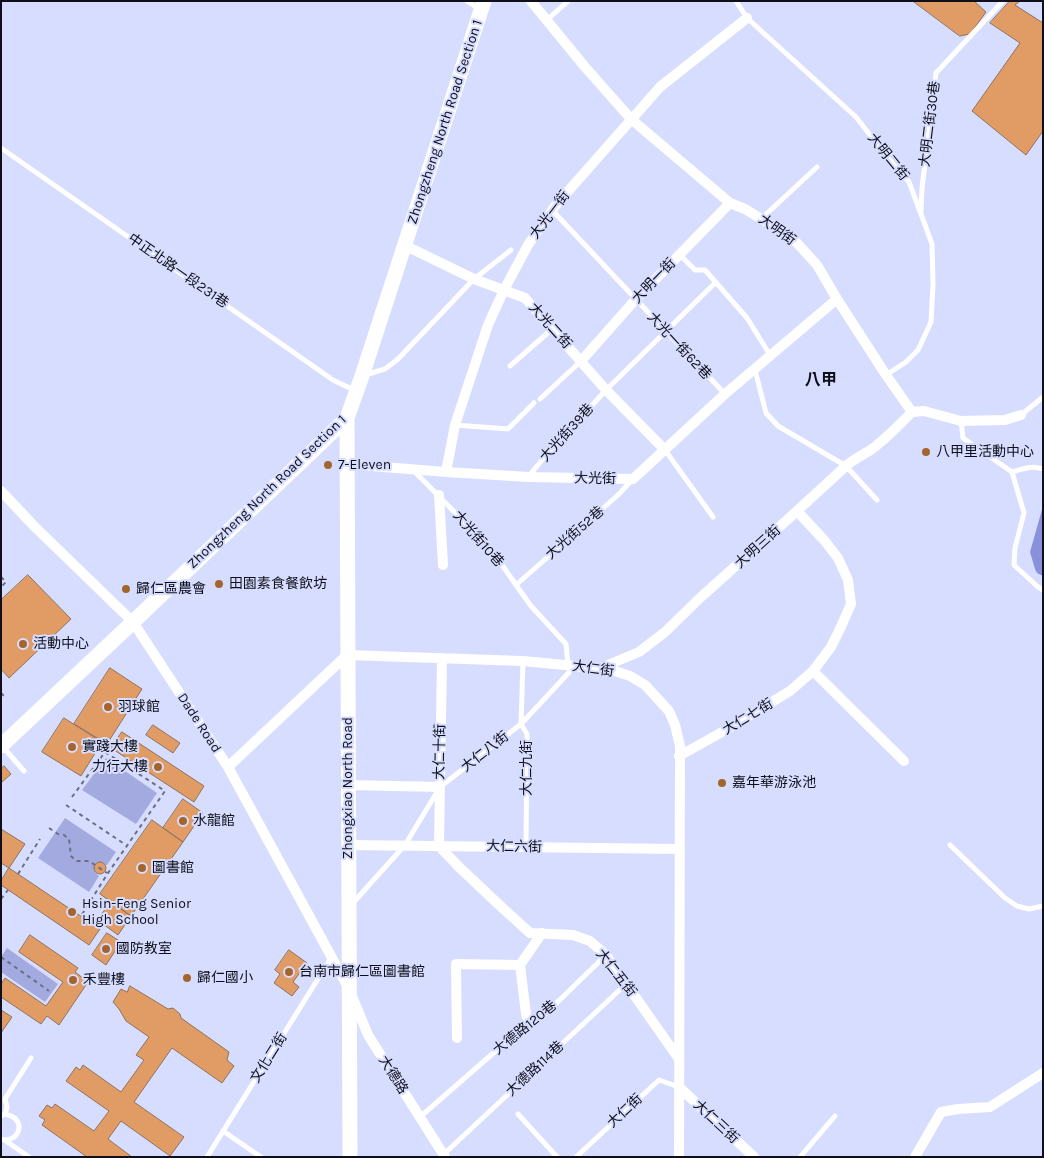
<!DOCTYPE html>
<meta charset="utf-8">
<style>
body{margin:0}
#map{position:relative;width:1044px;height:1158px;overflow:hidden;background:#d7ddfe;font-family:Karla,sans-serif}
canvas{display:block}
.frame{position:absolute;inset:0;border:2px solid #0e0f1a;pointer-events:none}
</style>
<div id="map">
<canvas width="1044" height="1158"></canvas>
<div class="frame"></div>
</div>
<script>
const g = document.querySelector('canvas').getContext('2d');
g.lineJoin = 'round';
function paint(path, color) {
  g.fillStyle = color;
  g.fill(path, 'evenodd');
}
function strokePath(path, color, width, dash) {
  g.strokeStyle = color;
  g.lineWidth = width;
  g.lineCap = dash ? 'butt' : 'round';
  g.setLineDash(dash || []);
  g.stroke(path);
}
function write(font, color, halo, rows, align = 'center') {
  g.font = font + ' Karla,"Noto Sans TC",sans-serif';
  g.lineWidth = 4;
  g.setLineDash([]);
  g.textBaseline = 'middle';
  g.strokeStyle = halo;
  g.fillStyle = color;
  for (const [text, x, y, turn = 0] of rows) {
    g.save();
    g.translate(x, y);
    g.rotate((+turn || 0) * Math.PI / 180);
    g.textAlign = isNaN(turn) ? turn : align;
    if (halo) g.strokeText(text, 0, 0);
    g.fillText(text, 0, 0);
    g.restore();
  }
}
paint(new Path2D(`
 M106,758L157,793L136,824L82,790Z
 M65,818L116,852L107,865H106L101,862L97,863L94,867L95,872L99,876L89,892L38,858Z
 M7,948L58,984L45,1002L1,972V957Z`), '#a3aadf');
paint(new Path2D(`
 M1043,506V576L1037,573L1035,569L1030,552Z`), '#8991db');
const building = new Path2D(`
 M913,1H974L986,12L970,34L960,36Z
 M1010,1H1020L1015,5L1043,23V131L1026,155L972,111L1020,43L990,23Z
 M28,575L71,619L9,678L1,669V600Z
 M110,668L142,689L107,744L74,724Z
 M64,718L102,742L81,776L42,752Z
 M153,725L180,743L173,753L146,735Z
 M122,732L204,786L194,802L111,748Z
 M4,766L11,774L1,783V769Z
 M183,799L203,813L183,842L163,828Z
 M152,820L183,842L131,916L100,894Z
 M1,829L25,844L9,868L1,863Z
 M94 868a6 6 0 1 1 12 0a6 6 0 1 1-12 0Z
 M9,868L100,929L89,945L1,885V881Z
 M111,902L131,916L118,935L103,924L100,929L94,925Z
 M107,933L121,942L106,965L92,955Z
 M30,935L78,968L75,972L88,982L59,1025L47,1016L41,1024L1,997V984L5,978L46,1006L63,982L19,952Z
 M289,950L307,963L293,982L299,987L292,996L274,983L280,974L275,970Z
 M130,986L168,1009L173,1008L180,1014L181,1018L229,1052L227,1060L234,1066L222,1083L172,1048L134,1102L184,1137L170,1156L121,1121L108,1139L132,1157H87L42,1125L45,1120L39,1116L47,1105L52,1108L55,1104L94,1131L109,1111L66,1081L76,1067L80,1070L83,1065L121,1092L144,1060L136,1055L149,1037L126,1021L119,1009L113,1002L121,989L127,992Z
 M1,1010L12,1017L1,1033Z`);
paint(building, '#e19c66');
strokePath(building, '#8e725e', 1);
strokePath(new Path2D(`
 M1,577L6,582L1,587
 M1,693L4,696L1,699
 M72,797L105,752L165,791L108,873L81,916
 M66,805L126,845
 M49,828L58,834L64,835L69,839L71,856L76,861H89L107,873
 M18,874L40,839
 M1,899L8,890
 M1,957L49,991`), '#6c6f85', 2, [4, 4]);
strokePath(new Path2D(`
 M467,1L479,9
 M736,1L747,18L856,117L888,158L909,182L921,214L932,244L933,284L931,322L918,350L906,362L886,375
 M547,20L568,1
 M1,148L333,380L356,391
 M552,210L725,394
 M921,211L922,188L936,73L1003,1
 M762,218L817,167
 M680,255L695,270H705L747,318L770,355
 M510,366L552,329
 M755,370L766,413L778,426L846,466L877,500
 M365,375L385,369L398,359L474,279L511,250
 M540,399L581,361
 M1021,415L1043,397
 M961,421L963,438L1012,472C1023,469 1031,465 1043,469
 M455,425L508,429L534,403
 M665,450L713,517
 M413,470L491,549L516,585L531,606L566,644L568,665
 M1012,472L1024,513L1015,548L1014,565L1038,587L1043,590
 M529,476L542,460L606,390L716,282
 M516,585L618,495L632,480
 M523,661L521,724L527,734L526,847
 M3,747L24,771
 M950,845L1005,898L1017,906L1029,909L1043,906
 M352,904L405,845L440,787L521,724L575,666
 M5,1114L7,1107L5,1099L31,1058
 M518,1114L557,1157
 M1,1116L5,1114C7,1115 10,1115 13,1117C26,1125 16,1144 1,1139
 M420,1117L529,1022L540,1019L606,955
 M223,1131L261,1157
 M6,1141L29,1157
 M444,1154L626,984
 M207,1157L331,958
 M576,1157L659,1080L679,1087
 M800,1157L835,1116`), '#fff', 5);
strokePath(new Path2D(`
 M531,1L585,67L631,119L730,203L745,209L781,231L797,243L817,265L837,299L886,375L912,412L924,411L961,421L1005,420L1021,415
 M404,245L474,279L525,298L606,390L665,450
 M581,361L636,299L730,203
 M346,464L446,472L529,477L633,479L725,394L837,299
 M446,472L455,425L488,325L504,290L528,245L555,206L660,87L747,18
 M1,491L34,526L133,622L228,767L349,989L368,1035L445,1157
 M439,495L443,565
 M442,658L439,846L458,866L496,902L530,933L573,935L590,941L606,955L679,1059
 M598,669L639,652L665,632L701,597L786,521L846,466C854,459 863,455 872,449C887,438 899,425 912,412
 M813,671L904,761
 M679,756L731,727L790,691L813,671L831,647L840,629L851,604L848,580L838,558L824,540L797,511
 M228,767L347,655L523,661L575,666L596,670L615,671L630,676L645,685L669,711L675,725L680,746L679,1157
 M348,785L440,787
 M348,845L680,849
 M529,1022L526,1014L520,965L542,933
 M457,1038L456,964L520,965
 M679,1087L754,1157
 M915,1157L941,1112L958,1109L990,1107L1043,1073`), '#fff', 10);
strokePath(new Path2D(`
 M347,418L350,1157
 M1,746L133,622L347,418L362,376L484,1`), '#fff', 15);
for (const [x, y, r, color] of [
 [926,452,5,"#a4642d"],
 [328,465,5,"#a4642d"],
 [219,584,5,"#a4642d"],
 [126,589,5,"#a4642d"],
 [23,644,5,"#a4642d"],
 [108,707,5,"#a4642d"],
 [72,747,5,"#a4642d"],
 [158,767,5,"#a4642d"],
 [722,783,5,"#a4642d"],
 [183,821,5,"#a4642d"],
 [142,868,5,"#a4642d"],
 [72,912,5,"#a4642d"],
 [106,949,5,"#a4642d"],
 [289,972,5,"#a4642d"],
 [187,978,5,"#a4642d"],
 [73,980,5,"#a4642d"]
]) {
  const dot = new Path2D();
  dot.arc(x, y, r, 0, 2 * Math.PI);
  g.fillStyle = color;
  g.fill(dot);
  strokePath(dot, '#d7ddfe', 2);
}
write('14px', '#0e0f1a', '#d7ddfe', [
 ["Zhongzheng North Road Section 1",445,122,-72],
 ["大明二街30巷",930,124,-83],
 ["大明二街",888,157,51],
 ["大光一街",550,215,-53],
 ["大明街",777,230,36],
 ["中正北路一段231巷",178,271,35],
 ["大明一街",654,281,-46],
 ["大光二街",550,326,48],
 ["大光一街62巷",679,346,47],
 ["大光街39巷",567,433,-48],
 ["大光街",595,479,1],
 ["Zhongzheng North Road Section 1",267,492,-44],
 ["大光街52巷",575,533,-41],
 ["大光街10巷",478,539,49],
 ["大明三街",758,547,-42],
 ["大仁街",593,669,8],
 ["大仁七街",748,717,-31],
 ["Dade Road",199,723,57],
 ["大仁十街",440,752,-89],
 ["大仁八街",485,752,-38],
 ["大仁九街",527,768,-90],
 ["Zhongxiao North Road",348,788,-90],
 ["大仁六街",514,847,1],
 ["大仁五街",616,973,52],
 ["大德路120巷",525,1028,-39],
 ["文化二街",269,1058,-58],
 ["大德路114巷",535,1069,-43],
 ["大德路",393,1075,58],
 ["大仁街",625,1111,-43],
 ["大仁三街",716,1122,43]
]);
write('14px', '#0e0f1a', '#d7ddfe', [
 ["八甲里活動中心",936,452],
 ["7-Eleven",338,465],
 ["田園素食餐飲坊",229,584],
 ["歸仁區農會",136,589],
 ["活動中心",33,644],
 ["羽球館",118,707],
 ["實踐大樓",82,747],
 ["力行大樓",148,767,"right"],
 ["嘉年華游泳池",732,783],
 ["水龍館",193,821],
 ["圖書館",152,868],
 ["Hsin-Feng Senior",82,904],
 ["High School",82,920],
 ["國防教室",116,949],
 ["台南市歸仁區圖書館",299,972],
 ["歸仁國小",197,978],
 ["禾豐樓",83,980]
], 'left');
write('bold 16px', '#0e0f1a', '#d7ddfe', [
 ["八甲",821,380]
]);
</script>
